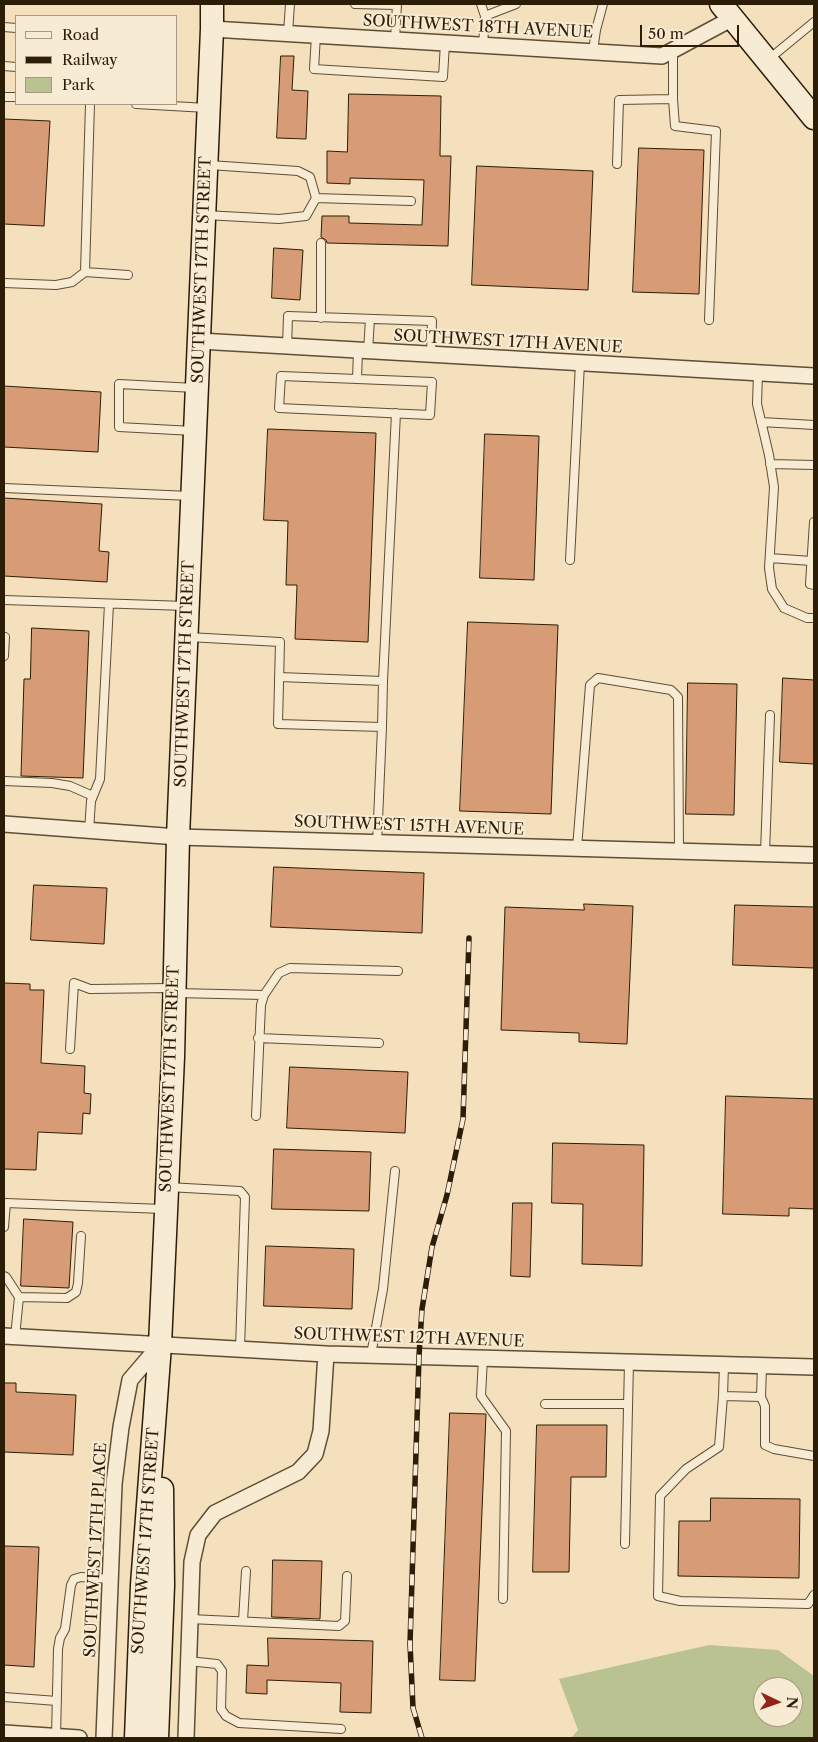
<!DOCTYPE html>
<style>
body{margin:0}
#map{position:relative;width:818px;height:1742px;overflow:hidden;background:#f4e0bd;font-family:"Libre Caslon Text",serif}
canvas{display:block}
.frame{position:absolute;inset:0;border:5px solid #2c1d07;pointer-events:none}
.legend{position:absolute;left:15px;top:15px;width:162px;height:90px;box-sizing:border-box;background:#f8ebd4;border:1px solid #a69982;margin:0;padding:6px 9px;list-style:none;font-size:15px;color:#2c1d07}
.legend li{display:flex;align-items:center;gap:10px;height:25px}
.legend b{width:25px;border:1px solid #a69982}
.north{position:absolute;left:753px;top:1677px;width:50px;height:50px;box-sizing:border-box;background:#f8ebd4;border:1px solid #a69982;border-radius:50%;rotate:93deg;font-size:14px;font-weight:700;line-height:20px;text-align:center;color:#2c1d07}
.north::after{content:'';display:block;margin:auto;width:18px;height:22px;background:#8f2418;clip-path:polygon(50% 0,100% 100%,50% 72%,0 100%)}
.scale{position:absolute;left:640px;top:25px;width:99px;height:22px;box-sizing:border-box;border:2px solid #2c1d07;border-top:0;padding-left:6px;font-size:15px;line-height:18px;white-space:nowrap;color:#2c1d07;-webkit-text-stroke:4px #f8ebd4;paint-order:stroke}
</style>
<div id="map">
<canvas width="818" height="1742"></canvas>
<div class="frame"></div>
<ul class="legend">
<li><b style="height:6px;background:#f8ebd4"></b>Road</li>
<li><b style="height:6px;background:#2c1d07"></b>Railway</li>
<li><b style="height:14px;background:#bac292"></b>Park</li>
</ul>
<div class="north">N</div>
<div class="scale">50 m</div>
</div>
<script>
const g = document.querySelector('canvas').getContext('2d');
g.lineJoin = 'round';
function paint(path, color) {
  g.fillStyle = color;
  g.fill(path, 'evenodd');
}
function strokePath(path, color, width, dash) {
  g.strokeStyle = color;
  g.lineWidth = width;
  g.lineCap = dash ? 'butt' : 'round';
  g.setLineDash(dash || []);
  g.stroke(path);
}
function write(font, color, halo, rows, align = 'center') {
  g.font = font + ' "Libre Caslon Text",serif';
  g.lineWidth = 4;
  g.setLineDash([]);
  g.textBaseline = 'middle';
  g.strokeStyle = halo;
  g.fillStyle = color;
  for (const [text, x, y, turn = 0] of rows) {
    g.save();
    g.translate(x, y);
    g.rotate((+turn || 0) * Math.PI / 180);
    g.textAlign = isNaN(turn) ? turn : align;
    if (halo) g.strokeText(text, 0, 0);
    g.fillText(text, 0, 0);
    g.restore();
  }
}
paint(new Path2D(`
 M709,1645L778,1650L814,1676V1738H571L578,1730L559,1679ZM763,1687H793V1717H763Z`), '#bac292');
const building = new Path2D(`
 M281,56H294L292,90L308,91L306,139L277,138Z
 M349,94L441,96L440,156H451L448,246L327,243L326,240L321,237L322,216H349V223L422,225L424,180L350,178V184L327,183V151L347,152Z
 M4,119L50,121L44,226L4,224Z
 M639,148L704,150L699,294L633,292Z
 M477,166L593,171L588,290L472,285Z
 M274,248L303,250L300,300L272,298Z
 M4,386L101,392L98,452L4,447Z
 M268,429L376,433L368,642L295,639L297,585H286L288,521L264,520Z
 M485,434L539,436L534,580L480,578Z
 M4,498L102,504L99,551L109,552L107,582L4,576Z
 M468,622L558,625L551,814L460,811Z
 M32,628L89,631L83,778L21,776L24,679H30Z
 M783,678L814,680V764L780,762Z
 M688,683L737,684L734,815L686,814Z
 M274,867L424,873L422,933L271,927Z
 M34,885L107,888L104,944L31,940Z
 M584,904L633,906L627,1044L579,1042V1033L501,1030L505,907L584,910Z
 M735,905L814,907V968L733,965Z
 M4,983L30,984V990H44L41,1063L85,1066L84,1093L91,1094L90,1114L83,1113L82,1134L38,1132L36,1170L4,1169Z
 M290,1067L408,1072L405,1133L287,1128Z
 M726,1096L814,1099V1209L789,1208V1216L723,1214Z
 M553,1143L644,1145L642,1266L582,1264L583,1204L552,1203Z
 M274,1149L371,1152L369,1211L272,1209Z
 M513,1203H532L530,1277L511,1276Z
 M24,1219L73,1222L69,1288L21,1286Z
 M266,1246L354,1249L352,1309L264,1306Z
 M4,1383H16V1392L76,1395L73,1455L4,1452Z
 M450,1413L486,1414L475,1681L440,1680Z
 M537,1425H607L606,1477H571L569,1572H533Z
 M711,1498L800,1499L799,1578L678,1576L679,1521H710Z
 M4,1546L39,1547L34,1667L4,1665Z
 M273,1560L322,1561L320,1619L272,1617Z
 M268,1638L373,1641L371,1713L340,1712L341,1683L267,1680V1694L246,1693L247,1665L268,1666Z`);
paint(building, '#d79c75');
strokePath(building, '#2c1d07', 1);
const service = new Path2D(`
 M355,4L397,5
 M481,4L485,16L483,45
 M485,16L516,4
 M4,27L16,28
 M288,33L290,4
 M316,35L314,69L443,77L445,43
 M395,40L397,4
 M673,50V99L675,126L716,131L709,320
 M593,51L596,30L603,4
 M769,59L814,22
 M4,66L16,67
 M4,97H16
 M90,104L85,272L128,275
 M136,104L207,108
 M617,164L619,100L673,99
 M316,198L411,201
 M205,215L279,219L306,216L316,198L310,177L298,171L209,165
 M4,283L56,285L72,282L85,272
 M321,318V243
 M287,347L288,316L432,321L431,355
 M368,351L370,319
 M758,373L757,404L769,455L774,487L769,568L772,589L784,608L807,618H814
 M357,379L432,382L430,415L279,408L281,376L357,379L358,351
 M761,422L814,425
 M193,431L119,427V384L195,388
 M770,464L814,465
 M4,488L191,496
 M814,522L810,584L814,585
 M770,558L811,561
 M570,560L580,363
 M4,600L186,606
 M188,637L280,642L278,724L382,727L383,681L279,677
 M4,656L5,637
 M383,681L396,413
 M4,781L52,783L70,786L93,796
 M89,831L91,801L100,779L109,604
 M377,843L382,727
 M577,848L590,685L598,678L671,690L678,697L679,851
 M765,853L770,715
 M176,993L264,995
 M258,1038L379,1043
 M70,1049L74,983L90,989L172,988
 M256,1116L261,1005L264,995L279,973L290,968L398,971
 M168,1187L240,1191L245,1197L240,1349
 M4,1227L6,1203L163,1209
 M4,1276L6,1277L19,1297
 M15,1337L19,1297L67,1298L76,1292L78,1283L81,1236
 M371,1355L383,1289L395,1171
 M483,1358L481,1396L506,1431L503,1599
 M724,1365L723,1396L761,1397L762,1366
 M723,1396L719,1447L686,1469L660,1496L658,1596L680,1601L808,1604L814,1595
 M761,1397L765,1406V1445L774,1449L814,1456
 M545,1404H628
 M625,1544L629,1362
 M190,1619L339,1626L345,1621L347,1576
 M243,1621L246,1571
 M188,1661L217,1664L222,1671L221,1709L226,1716L239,1723L341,1729
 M4,1697L57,1701
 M56,1737L58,1649L60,1638L65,1629L71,1585L74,1579L81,1577L110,1579`);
const minor = new Path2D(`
 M212,29L662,56L733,18
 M199,341L814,376
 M4,824L178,837L814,855
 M4,1336L326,1354L814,1367
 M4,1733L79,1738
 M104,1738L114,1484L121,1427L130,1380L160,1345
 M186,1738L192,1562L198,1535L215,1513L298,1472L315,1454L321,1431L326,1354`);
const secondary = new Path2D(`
 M721,4L814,118
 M136,1738L142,1585L160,1345L173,1057L178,837L212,29V4
 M157,1738L163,1586L162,1489`);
strokePath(service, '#5e4e34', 10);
strokePath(minor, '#5e4e34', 18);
strokePath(secondary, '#2c1d07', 25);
strokePath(service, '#f8ebd4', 8);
strokePath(minor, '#f8ebd4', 15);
strokePath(secondary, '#f8ebd4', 22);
const rail = new Path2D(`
 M422,1738L413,1708L410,1644L419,1356L422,1309L432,1247L447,1195L463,1119L469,938`);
strokePath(rail, '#2c1d07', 5.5);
strokePath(rail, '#f8ebd4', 4, [11]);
write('16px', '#2c1d07', '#f8ebd4', [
 ["SOUTHWEST 18TH AVENUE",478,27,3],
 ["SOUTHWEST 17TH STREET",202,270,-88],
 ["SOUTHWEST 17TH AVENUE",508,342,3],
 ["SOUTHWEST 17TH STREET",185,674,-88],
 ["SOUTHWEST 15TH AVENUE",409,826,2],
 ["SOUTHWEST 17TH STREET",170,1079,-88],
 ["SOUTHWEST 12TH AVENUE",409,1338,2],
 ["SOUTHWEST 17TH STREET",146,1541,-86],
 ["SOUTHWEST 17TH PLACE",96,1550,-87]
]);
</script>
